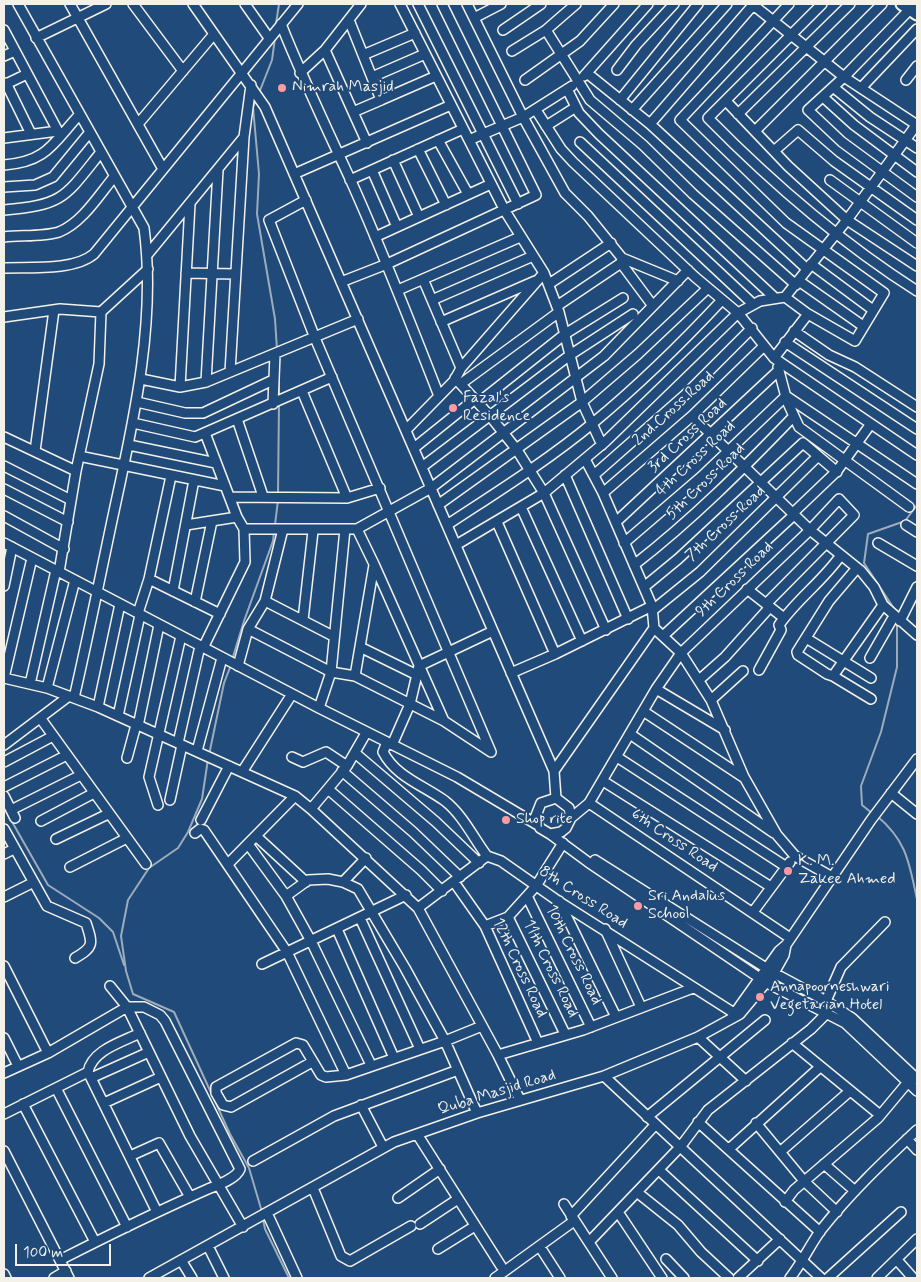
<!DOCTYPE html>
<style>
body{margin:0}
#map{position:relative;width:921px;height:1282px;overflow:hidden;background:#1f4a7a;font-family:Mynerve,sans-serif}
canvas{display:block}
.frame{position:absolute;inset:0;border:5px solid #f4f1e8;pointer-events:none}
.scale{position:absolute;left:15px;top:1244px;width:96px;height:22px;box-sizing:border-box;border:2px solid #f4f1e8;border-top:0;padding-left:6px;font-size:15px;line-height:18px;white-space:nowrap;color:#f4f1e8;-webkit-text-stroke:4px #1f4a7a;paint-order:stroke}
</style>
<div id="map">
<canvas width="921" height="1282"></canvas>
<div class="frame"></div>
<div class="scale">100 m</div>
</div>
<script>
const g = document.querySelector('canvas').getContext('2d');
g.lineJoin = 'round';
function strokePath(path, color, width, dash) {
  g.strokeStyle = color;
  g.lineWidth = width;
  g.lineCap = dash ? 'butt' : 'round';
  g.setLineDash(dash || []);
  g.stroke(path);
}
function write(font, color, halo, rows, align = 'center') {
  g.font = font + ' Mynerve,sans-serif';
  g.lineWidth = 4;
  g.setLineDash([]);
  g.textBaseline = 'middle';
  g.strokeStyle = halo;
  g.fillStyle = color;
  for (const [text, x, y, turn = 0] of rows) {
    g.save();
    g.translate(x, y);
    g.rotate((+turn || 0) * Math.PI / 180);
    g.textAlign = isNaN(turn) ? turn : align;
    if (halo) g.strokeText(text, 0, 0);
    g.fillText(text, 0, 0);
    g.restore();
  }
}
strokePath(new Path2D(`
 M276,24L279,4
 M259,93L272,60L275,38
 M256,100L253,107L259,174L257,214L275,319L277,350
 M279,370V398
 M278,495L279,402
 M275,525L278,500
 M895,610L864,563L868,534L905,521L917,505
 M232,660L244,621L273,541L274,532
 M209,755L224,683L231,665
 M873,814L862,805L861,786L881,732L897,667V622
 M877,816C907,841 909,863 917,899
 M11,820L48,885L99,918L113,932L124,965
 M126,971L121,936L128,900L149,868L178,848L188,832L202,799L208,759
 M126,971L133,994L174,1012L230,1134L249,1168L262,1212
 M263,1219L265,1229L289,1278`), '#9cacbb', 2);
const minor = new Path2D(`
 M18,4L144,228C156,317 135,415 116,502C102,567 89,633 74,698
 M70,4L163,169
 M133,4L183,71
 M193,4L265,107L554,771L556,798
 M245,4L269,38
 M400,4L505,211L544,273L559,312L582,402L602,445
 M418,4L518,204
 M467,4L523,117L565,193L588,216L622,258L678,281
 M752,4L844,77L917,125
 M822,4L708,118C772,183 840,242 917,291
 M915,4L844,77L808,110L842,142L917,197
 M474,18L501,4
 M349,20L381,100L353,112
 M281,24C302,77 327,129 351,181C383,252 411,324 439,396
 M4,30L60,135
 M503,30L541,4
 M546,30L590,100L643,145L693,194L796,285
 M36,38L106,4
 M325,50L367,143
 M512,51L546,30L576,4
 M363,55L415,33
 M4,56L15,51
 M617,70L636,45L674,4
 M300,73L325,50L361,4
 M587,73L650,124L807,269
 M584,76L648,4
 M372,77L425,54
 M525,80L580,41L614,4
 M906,80L917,66
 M6,83L31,134
 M4,85L27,74
 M833,87L870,117L917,148
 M862,87L917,29
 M567,89L579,113L599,134L775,298
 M823,97L854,125L917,172
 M381,100L436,76
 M620,100L698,4
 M726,101L788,166L847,220L917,266
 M536,110L561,149L573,162L695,277L738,313L774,358L917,455
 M632,110L727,4
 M738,114L850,4
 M138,124L214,34
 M650,124L754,4
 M546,126L576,107
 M755,131L882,4
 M4,138L58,131
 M438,140L468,194
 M469,140L523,117L572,86
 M580,142L753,304
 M418,149L446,205
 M774,151L798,130L834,161L917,220
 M393,160L419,217
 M4,165C47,162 53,143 80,114
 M372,170L397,227
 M294,174L451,105
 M350,180L463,129
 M830,180L917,243
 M4,187L35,185L53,177L90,132
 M306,200L269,220L315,338L491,752
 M4,210C64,205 65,197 101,152
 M4,237C20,235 43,237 59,232C82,223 99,195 114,177
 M375,237L491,184
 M148,254L244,137
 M622,258L621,263L653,306
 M811,264L873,310
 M4,268C30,267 74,271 94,254L298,4
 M186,273L236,274
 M423,279L461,368
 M799,281L863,326
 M341,282L387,264L536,195L442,4
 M549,284L611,243
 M398,290L520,237
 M785,297L808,314L855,341L884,293L786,223L680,120L789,4
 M432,300L533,256
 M557,306L621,263
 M4,317L60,309L101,312L148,269
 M441,322L535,281
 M794,331L829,355L855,367L917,407
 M785,342L917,429
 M774,358L808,314
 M778,367L787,401L799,427L909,507
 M230,372L244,137L251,85
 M455,378L490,416L517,450L544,493L606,630
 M141,379L180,387L206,382L358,319
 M206,382L218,170
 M462,383L559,312
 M180,387L190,204
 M302,391L347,498
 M137,402L185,413H203L273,380
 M478,403L565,334L623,298
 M273,404L275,354
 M692,416L810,530L861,571L874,587L883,605L917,635
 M237,419L263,496
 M133,423L195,437L332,377
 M406,430L454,381L461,368L544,273
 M4,437L76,471
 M129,445L216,463
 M414,448L475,399
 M35,451L54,310
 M79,456L225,486
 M585,459L603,493L652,606L654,628L681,653L711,700L744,777L777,835L795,856L832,877
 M4,466L71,500
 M422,467L570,355L633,314
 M565,475L628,619
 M594,475L685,395L752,328
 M4,489L68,522
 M603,493L692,416L764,346
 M231,497L347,498L380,488
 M438,505L582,402L638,354L708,288
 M521,507L582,641
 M793,513L837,471L870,425
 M4,516L64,549
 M497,522L555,654
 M616,522L779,370
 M186,525L237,517
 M447,525C497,492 547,461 593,423C639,385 681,344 722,300
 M906,525L917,532
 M244,529H357L431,488L604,356L688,270
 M357,529L374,564L444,721
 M4,543L319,708L457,777L536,824
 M624,543L701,477L786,396L917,484
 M878,543L917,566
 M456,545L544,493L605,442L738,313L760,301L785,297L847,220L917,124
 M634,565C692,520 743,469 793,417
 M857,568L829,601L797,652L798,655L827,674L833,676L883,605
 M59,572L76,471L99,364L101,312
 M149,579L220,614
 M4,586L12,547
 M644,587L678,559L803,443L837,472
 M747,589L784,618
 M173,591L194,480
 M265,601L333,636
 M195,602L212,521
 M653,610L700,572L817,457
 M138,613L149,579L171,476
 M303,620L313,531
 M900,621L917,587
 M248,629L331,672L355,676L444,721L491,752
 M663,636L795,514
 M806,638L871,678
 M360,647L417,675
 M203,648L245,562L244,529L237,517L205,433
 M870,658L894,616
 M238,666L248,629L265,601L283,529
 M759,670L781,630L779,625C797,599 823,581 841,555
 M511,673L555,654L652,606
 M355,676L374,565
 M833,676L871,699
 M4,678L47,688L98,707L295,796L311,809L418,908L498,1055L520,1100
 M4,678L32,558
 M699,680L725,657L770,607
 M30,684L56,570
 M47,688L75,580
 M656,689L725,730
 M711,700L743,671
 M98,707L120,604
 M319,708L331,672L345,529
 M643,711L743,777
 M118,716L140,615
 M41,719L146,864
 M138,726L159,625
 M630,734L774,833
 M387,742L383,752C396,777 423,785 445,801C463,815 474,839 487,856
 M178,743L200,646
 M4,745L69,696
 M392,745L410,704L419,666L493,631
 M197,751L222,658
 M355,753L436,822L479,863
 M292,757L303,762L326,752L347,766
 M617,757L785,866
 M127,758L136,725
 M4,762L53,736
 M342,771L413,832L460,877
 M554,771L654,628
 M242,772L292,694
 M603,781L771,887
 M4,787L67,755
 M328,789L421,870L442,891
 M891,793L917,814
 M4,796L15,818
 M170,800L182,745
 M589,803L790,938
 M158,805L149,777L181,636
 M311,809L347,766L366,733
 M11,810L81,775
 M571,818L569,808L556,798L541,803L535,818L540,828L550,834L561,832L566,828L571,818L589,803L656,689L681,653L810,530L839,499L854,515L766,604
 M201,820L229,766
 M41,821L94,793
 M4,829L47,906L86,923C93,944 94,947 75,958
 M195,833L200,829L204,830L287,952L346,1075
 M550,834L588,862L767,983L845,1023L917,1091
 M256,836L306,882
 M56,839L108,814
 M248,844L286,896L311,941L371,1065
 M4,854L14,849
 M595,860L774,973L826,1001L852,1018L917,1079
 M229,863L295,796
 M70,867L127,838
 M343,882L366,858
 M454,882L485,926L538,1043
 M286,896L308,880L328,879L343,882L358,889L405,968L445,1041L477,1113
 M527,896L591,1027
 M4,897L32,883
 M559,901L616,1017
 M418,908L487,856L501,861L558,901L734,1013
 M753,912L790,862
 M508,917L565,1034
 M360,918L420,1049
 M485,926L508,917L536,886L563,843
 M337,929L394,1058
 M605,929L641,1007
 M262,964L406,895
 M4,966L48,1053
 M110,986L127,1007L190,1136L243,1227
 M826,1001L841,967L885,922
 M732,1017L779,951L786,945L871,820L917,759
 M140,1033C122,1042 92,1050 88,1072L157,1212
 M698,1037L746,1081
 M4,1038L18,1066
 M792,1043L880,1115
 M498,1055L583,1030L693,988
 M312,1062L231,1107L223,1105L216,1093V1087L296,1043L303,1045L321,1075L326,1077L346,1075L445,1041L482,1026
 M4,1073L48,1053L127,1007H144L160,1015L165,1021L240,1169C236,1179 218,1185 208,1189C158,1211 109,1235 60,1260
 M604,1076L821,1278
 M91,1078L149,1052
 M56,1088L127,1227
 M104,1103L161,1077
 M23,1104L95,1242
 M361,1105L383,1147
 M4,1114L88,1072
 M647,1117L765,1020
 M698,1122L820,1232
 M756,1123L804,1181L837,1212
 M417,1134L501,1266
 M907,1139L917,1150
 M729,1149L820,1067
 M4,1151L69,1278
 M780,1152L850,1091
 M130,1156L159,1143L190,1197
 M253,1161L334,1116L458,1070
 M824,1164L855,1191
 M659,1170L758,1261
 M313,1188L341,1256L350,1261L411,1226
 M638,1193L678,1225L701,1252L729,1278
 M398,1198L440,1169
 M785,1202L794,1190L878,1118L908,1082
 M564,1204L612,1278
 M618,1212L662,1278
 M267,1213L297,1278
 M571,1216L655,1125
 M420,1224L458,1199
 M589,1242L681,1146L708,1110L811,1029L827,1013
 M208,1246L224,1278
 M540,1247L560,1278
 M438,1249L475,1226
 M666,1259L684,1278
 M181,1260L192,1278
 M897,1260L913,1278
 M4,1274L6,1278
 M54,1278L66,1271
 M149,1278L394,1142L477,1113L604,1076L698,1037L740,1014L774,973L784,955L786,945
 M495,1278L574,1221
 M738,1278L780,1239
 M790,1278C802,1263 810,1245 821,1230C851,1192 883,1162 917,1130
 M828,1278L901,1212
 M877,1278L917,1239`);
const major = new Path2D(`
 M902,4L917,14`);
strokePath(minor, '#f4f1e8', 12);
strokePath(major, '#f4f1e8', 15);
strokePath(minor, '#1f4a7a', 9);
strokePath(major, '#1f4a7a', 11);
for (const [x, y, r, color] of [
 [282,88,5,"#ff9aa2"],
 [453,408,5,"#ff9aa2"],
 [506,820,5,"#ff9aa2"],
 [788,871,5,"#ff9aa2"],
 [638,906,5,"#ff9aa2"],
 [760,997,5,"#ff9aa2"]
]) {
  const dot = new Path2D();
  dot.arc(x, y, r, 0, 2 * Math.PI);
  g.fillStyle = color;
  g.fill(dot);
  strokePath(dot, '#1f4a7a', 2);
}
write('16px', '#f4f1e8', '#1f4a7a', [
 ["Nimrah Masjid",292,88],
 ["Fazal's",463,399],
 ["Residence",463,417],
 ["Shop rite",516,820],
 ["K. M.",798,862],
 ["Zakee Ahmed",798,880],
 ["Sri Andalus",648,897],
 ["School",648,915],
 ["Annapoorneshwari",770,988],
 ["Vegetarian Hotel",770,1006]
], 'left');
write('16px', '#f4f1e8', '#1f4a7a', [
 ["2nd Cross Road",674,409,-42],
 ["3rd Cross Road",688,436,-43],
 ["4th Cross Road",696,459,-43],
 ["5th Cross Road",706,482,-44],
 ["7th Cross Road",726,524,-43],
 ["9th Cross Road",735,580,-44],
 ["6th Cross Road",674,841,34],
 ["8th Cross Road",583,898,33],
 ["10th Cross Road",573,955,64],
 ["12th Cross Road",519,968,65],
 ["11th Cross Road",550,969,64],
 ["Quba Masjid Road",497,1093,-17]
]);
</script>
